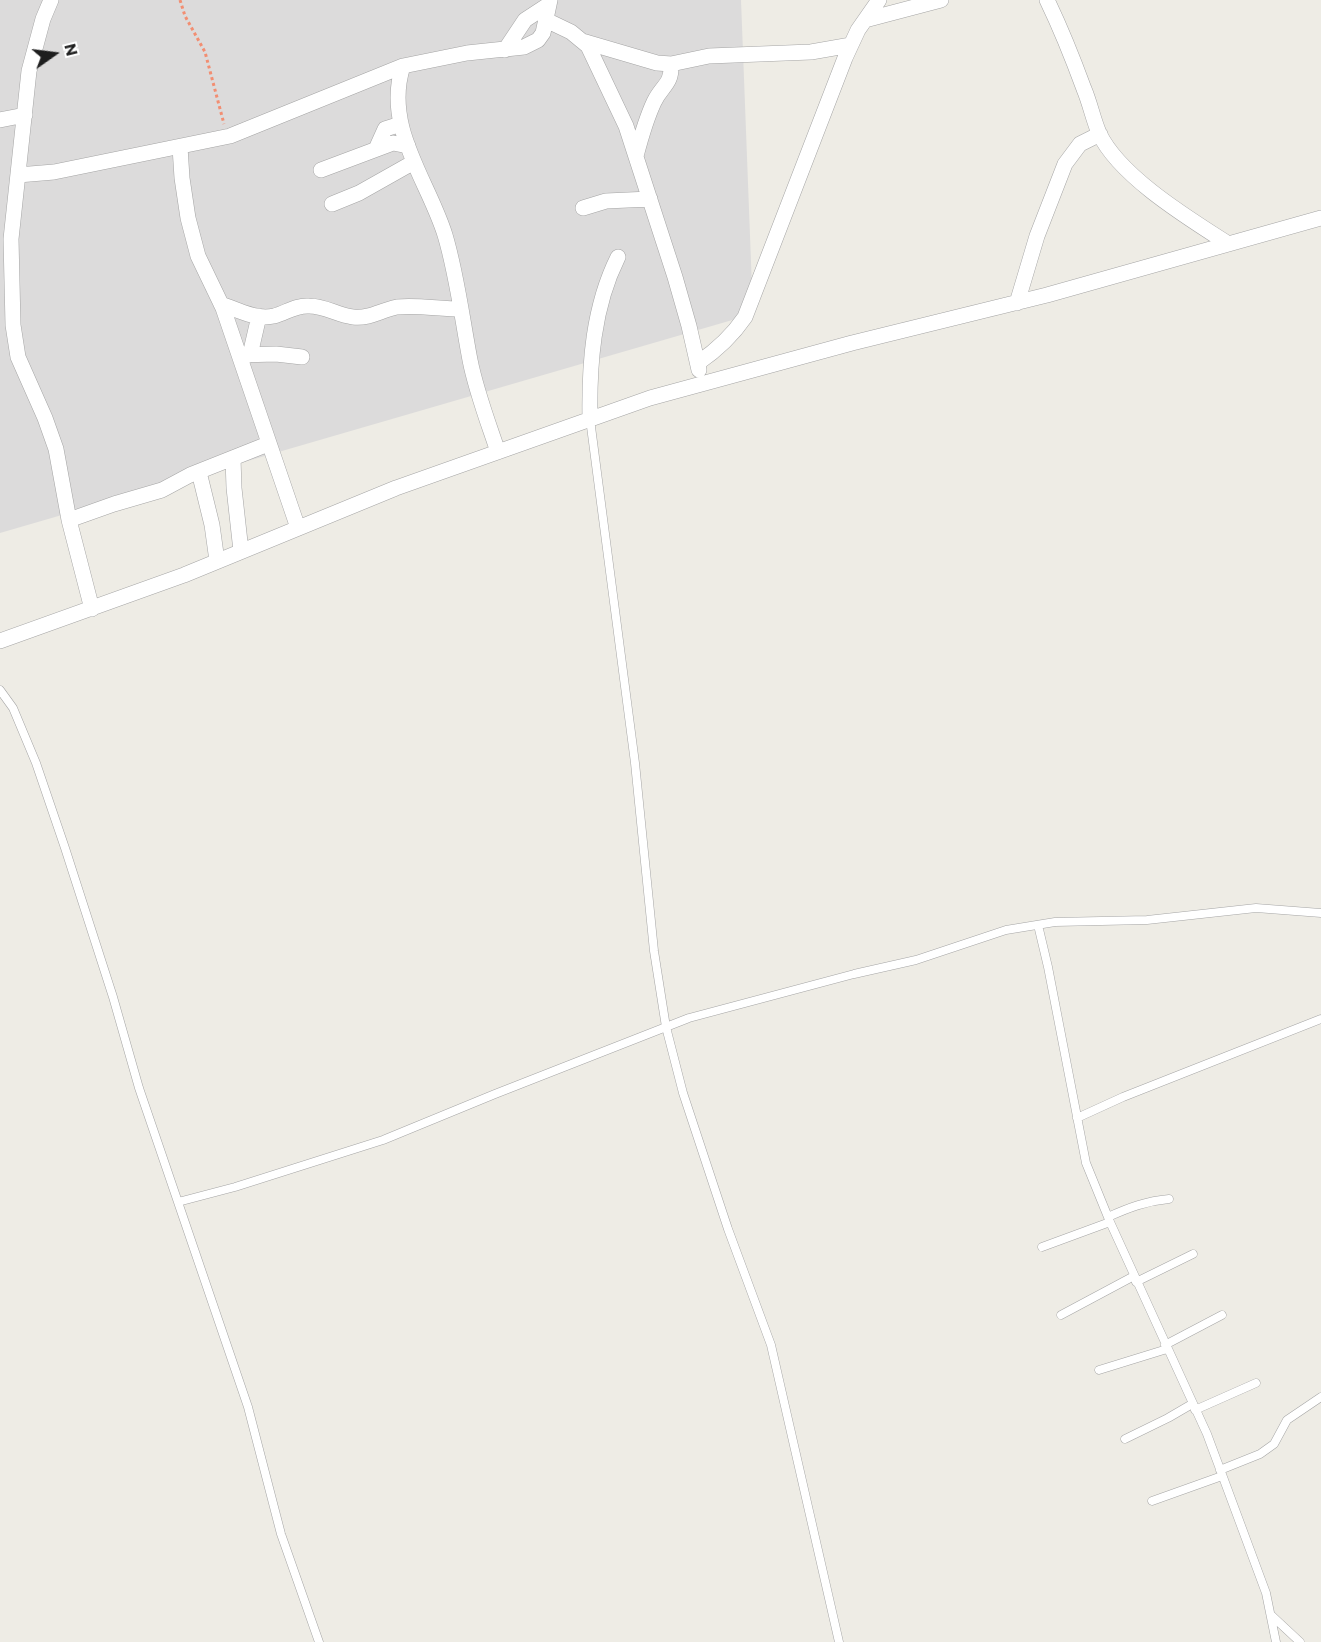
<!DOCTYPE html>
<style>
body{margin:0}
#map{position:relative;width:1321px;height:1642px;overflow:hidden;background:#eeece5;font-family:Commissioner,sans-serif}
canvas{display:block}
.north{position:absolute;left:24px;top:24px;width:60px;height:60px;-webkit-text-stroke:4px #fff;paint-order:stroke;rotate:76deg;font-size:16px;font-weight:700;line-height:24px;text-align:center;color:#1e1e1e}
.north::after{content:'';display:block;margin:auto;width:21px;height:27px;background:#1e1e1e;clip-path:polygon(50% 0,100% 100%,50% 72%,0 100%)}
</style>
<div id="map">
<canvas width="1321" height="1642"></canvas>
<div class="north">N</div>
</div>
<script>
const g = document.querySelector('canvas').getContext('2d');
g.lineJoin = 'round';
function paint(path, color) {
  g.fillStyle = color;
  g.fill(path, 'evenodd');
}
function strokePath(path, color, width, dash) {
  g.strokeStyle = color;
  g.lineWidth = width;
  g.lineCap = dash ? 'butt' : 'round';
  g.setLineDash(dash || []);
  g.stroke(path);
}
paint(new Path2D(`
 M0,0H741L753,314L0,533Z`), '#dcdbdb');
const lane = new Path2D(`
 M590,419L635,763L654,951L666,1027L683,1093L728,1229L771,1345L839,1642
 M0,690L13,708L36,763L65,848L113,997L139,1088L248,1407L281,1534L319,1642
 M1038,925L1048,967L1086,1163L1110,1222L1207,1434L1266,1593L1276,1642
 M1077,1118L1123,1097L1321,1019
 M178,1202L235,1187L383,1140L495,1094L689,1018L854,974L916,960L1006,930L1055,922L1147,920L1256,908L1321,913
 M1108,1217C1128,1208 1146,1201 1169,1199
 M1042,1247L1110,1222
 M1136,1282L1193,1254
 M1061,1315L1134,1276
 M1165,1345L1222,1315
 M1099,1370L1167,1349
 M1195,1410L1256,1383
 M1125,1439L1168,1418L1192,1404
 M1220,1470L1260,1454L1274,1444L1287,1420L1321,1397
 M1152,1501L1222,1476
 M1271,1615L1300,1642`);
const street = new Path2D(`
 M51,0L43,19L29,71L11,239L13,325L18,357L45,418L56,449L69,520L92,609
 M1047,0C1061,29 1073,59 1084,89C1090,103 1093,119 1099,133C1119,176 1188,218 1227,243
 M546,20L571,32L588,46L626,126L675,277L689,326L699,370
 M865,20L941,0
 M582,41L657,63L671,64L709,56L811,52L851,45
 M505,50L525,20L548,5
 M403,66C383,127 428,180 445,235C457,275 462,318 470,360C476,391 488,422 498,452
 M0,120L25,115
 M180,147L182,178L188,218L198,256L223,308L298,528
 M376,149L385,129L401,124
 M636,156C641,137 646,119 654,102C662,85 672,85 671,64
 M321,170L393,143L408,146
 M18,175L54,172L230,136L403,66L467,53L524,47L538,40L543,33L550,0
 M332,204L359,193L414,162
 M583,208L606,201L650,199
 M1017,303L1037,236L1065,164L1080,144L1100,134
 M221,304C238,310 256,320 274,316C286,313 295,305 309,306C325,306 337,315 353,317C370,319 381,310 397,307C418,305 440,309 461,309
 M239,355L276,354L302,357
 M250,355L259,316
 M698,363C717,350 732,336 745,317L845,58L858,30L879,0
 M590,419C589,364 593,307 618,257
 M233,458L234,488L241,551
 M199,472L212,525L217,561
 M69,520L114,504L162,490L190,475L268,444
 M0,641L184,575L396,488L650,398L852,343L1047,295L1321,218`);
strokePath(lane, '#a5a5a5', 9);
strokePath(street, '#a5a5a5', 16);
strokePath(new Path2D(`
 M180,0L185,16L205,52L224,124`), '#f28e72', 3, [3, 3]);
strokePath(lane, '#fff', 8);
strokePath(street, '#fff', 15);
</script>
